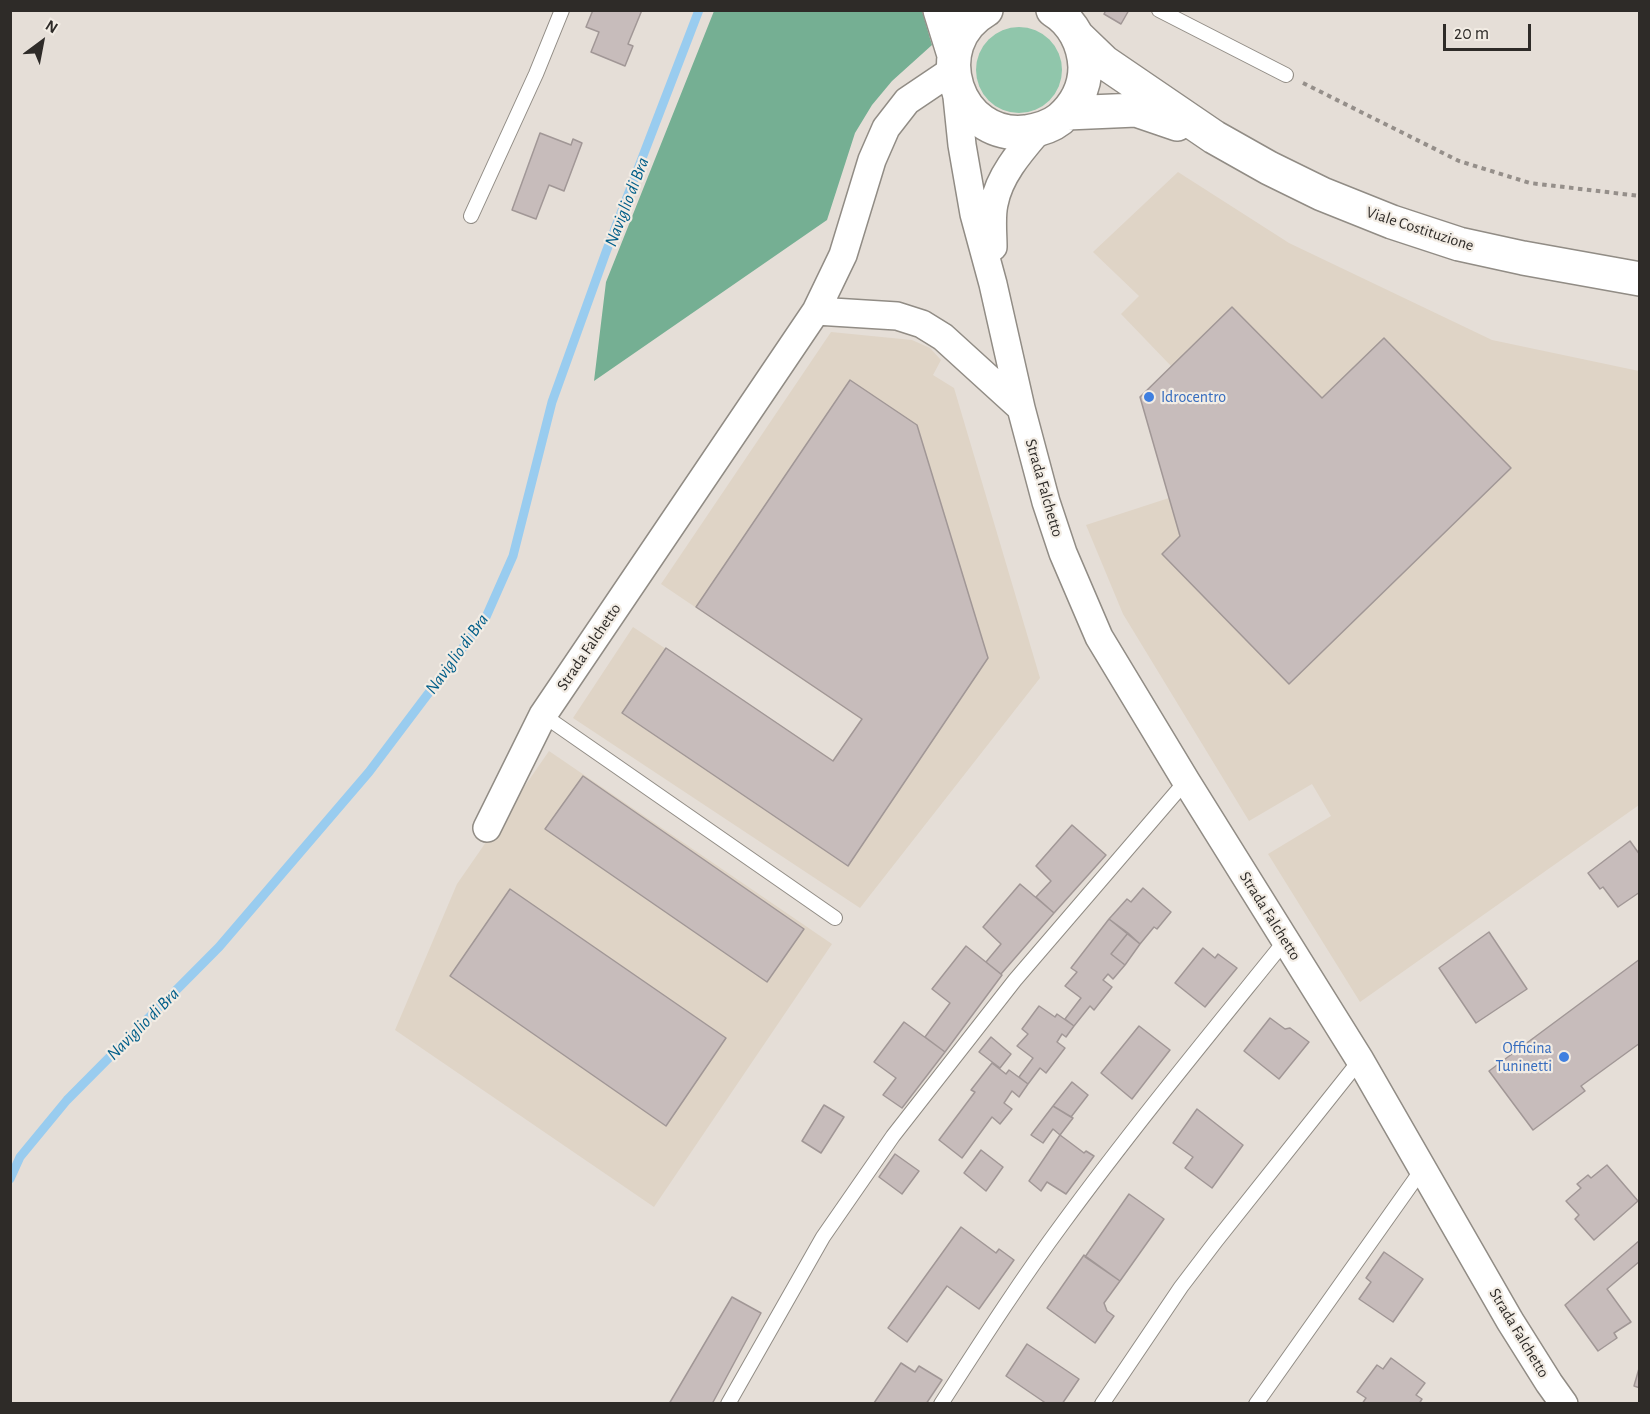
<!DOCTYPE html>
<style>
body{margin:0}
#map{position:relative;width:1650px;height:1414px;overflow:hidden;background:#e5ded7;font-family:"Alegreya Sans",sans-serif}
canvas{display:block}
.frame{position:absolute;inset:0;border:12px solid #2e2b28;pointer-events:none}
.north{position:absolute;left:12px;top:12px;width:60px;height:60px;-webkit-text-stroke:4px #f2ece4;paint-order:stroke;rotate:32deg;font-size:16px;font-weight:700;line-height:24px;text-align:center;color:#2e2b28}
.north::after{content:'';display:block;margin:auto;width:21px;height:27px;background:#2e2b28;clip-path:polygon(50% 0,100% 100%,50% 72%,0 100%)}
.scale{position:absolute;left:1443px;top:24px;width:88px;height:27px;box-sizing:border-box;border:3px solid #2e2b28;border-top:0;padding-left:8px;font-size:18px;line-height:21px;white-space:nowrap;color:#2e2b28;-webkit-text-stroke:4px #f2ece4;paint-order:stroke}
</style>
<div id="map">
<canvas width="1650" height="1414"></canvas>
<div class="frame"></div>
<div class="north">N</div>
<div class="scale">20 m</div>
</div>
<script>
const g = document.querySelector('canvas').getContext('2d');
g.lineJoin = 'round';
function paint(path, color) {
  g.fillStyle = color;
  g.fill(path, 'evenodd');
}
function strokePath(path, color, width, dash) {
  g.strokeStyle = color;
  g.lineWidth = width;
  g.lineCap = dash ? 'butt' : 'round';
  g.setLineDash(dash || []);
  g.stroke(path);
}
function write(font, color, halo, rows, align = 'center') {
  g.font = font + ' "Alegreya Sans",sans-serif';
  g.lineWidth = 4.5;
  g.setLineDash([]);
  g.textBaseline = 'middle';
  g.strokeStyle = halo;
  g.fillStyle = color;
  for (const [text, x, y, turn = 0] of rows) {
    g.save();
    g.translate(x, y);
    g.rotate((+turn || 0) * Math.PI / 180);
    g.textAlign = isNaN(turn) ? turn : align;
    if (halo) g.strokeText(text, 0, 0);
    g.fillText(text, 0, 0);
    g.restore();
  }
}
paint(new Path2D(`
 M1178,172L1289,243L1492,340L1639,371V805L1360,1002L1268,854L1331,816L1312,784L1249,821L1123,614L1086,525L1169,498L1140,397L1171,366L1121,314L1139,296L1093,252Z
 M831,332L912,340L930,348L941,360L933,375L954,388L1040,678L860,908L573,718L633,627L833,760L862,720L661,584Z
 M549,751L832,944L654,1207L395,1030L457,884Z`), '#dfd4c6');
paint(new Path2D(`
 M976 70a43 43 0 1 1 86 0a43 43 0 1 1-86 0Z`), '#90c6ab');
paint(new Path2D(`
 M714,11H922L932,45L892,81L872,105L855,133L827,220L594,381L606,282Z`), '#75af93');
strokePath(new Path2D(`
 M10,1179L20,1157L67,1100L219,947L369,772L486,617L513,556L552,402L606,252L699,10`), '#99ccef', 9);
const building = new Path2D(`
 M593,10H642L628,44L633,46L625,66L591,52L599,32L586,27Z
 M1106,10H1129L1121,24L1104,14Z
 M540,133L571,145L573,139L582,143L564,191L549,185L536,219L512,210Z
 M1232,307L1322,398L1384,338L1511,468L1289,684L1162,554L1180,536L1140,397Z
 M850,380L917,425L988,658L848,866L622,713L666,648L833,761L862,719L696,607Z
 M583,776L804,929L767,982L545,829Z
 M1072,825L1106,855L1054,913L1036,897L1051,881L1036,866Z
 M1630,841L1640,855V892L1618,907L1603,887L1600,889L1588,873Z
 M1020,884L1054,913L1001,974L986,962L1001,944L983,927Z
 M1143,888L1171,912L1157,929L1154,927L1140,944L1109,919L1127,899L1131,902Z
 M510,889L726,1038L666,1126L450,976Z
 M1109,919L1128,933L1111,954L1125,965L1113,979L1108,974L1103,980L1112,987L1094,1010L1090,1006L1074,1026L1065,1019L1081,998L1065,986L1077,972L1071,968Z
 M1489,932L1527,989L1476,1023L1439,968Z
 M1128,933L1140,944L1125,965L1111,954Z
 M966,946L1002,975L945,1052L925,1037L950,1003L932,989Z
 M1203,948L1215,958L1218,954L1237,968L1205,1007L1175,983Z
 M1640,959V1043L1581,1086L1585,1091L1533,1130L1489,1071Z
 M1039,1006L1055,1017L1057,1014L1074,1026L1066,1037L1062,1034L1057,1042L1065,1048L1046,1073L1040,1068L1028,1084L1019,1077L1033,1058L1017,1046L1028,1034L1022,1029Z
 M1270,1018L1285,1029L1290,1028L1309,1042L1279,1079L1244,1051Z
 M904,1022L945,1052L902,1108L883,1095L896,1078L874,1062Z
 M1139,1026L1170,1050L1132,1099L1101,1073Z
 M991,1037L1011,1054L1000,1068L979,1052Z
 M992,1063L1006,1074L1009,1070L1028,1084L1019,1097L1012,1091L1004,1103L1012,1109L1000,1124L992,1117L962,1158L939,1140L975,1092L971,1090Z
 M1072,1082L1088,1095L1071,1117L1053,1106Z
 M824,1105L844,1117L821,1153L802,1141Z
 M1053,1106L1073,1118L1060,1135L1053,1129L1043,1143L1031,1135Z
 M1197,1109L1243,1145L1212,1188L1185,1168L1193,1157L1173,1143Z
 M1060,1135L1084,1153L1086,1151L1094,1156L1066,1194L1047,1182L1041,1191L1029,1181Z
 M981,1150L1003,1167L986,1191L964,1173Z
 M895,1154L919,1171L902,1194L879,1177Z
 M1607,1165L1638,1201L1594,1240L1575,1219L1579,1215L1566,1201L1581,1188L1577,1184L1588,1175L1591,1178Z
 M1129,1194L1164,1219L1120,1281L1085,1257Z
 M961,1227L996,1253L999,1249L1014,1260L979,1309L947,1286L907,1342L888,1328Z
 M1640,1240V1261L1607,1289L1631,1322L1614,1333L1617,1338L1598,1351L1565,1305Z
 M1384,1252L1423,1279L1393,1322L1359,1299L1371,1282L1366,1278Z
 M1084,1255L1120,1281L1104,1303L1107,1311L1114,1316L1095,1343L1047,1308Z
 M732,1297L761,1313L712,1404H669Z
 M1027,1344L1079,1379L1062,1404H1047L1006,1376Z
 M1391,1358L1425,1383L1416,1395L1422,1399L1419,1404H1362L1366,1398L1357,1392L1377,1365L1383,1369Z
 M901,1363L915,1372L919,1366L942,1380L926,1404L874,1403Z
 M1640,1365V1388L1634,1386Z`);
paint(building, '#c7bcbb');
strokePath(building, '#a19796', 1.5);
const service = new Path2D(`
 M1159,10L1286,75
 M471,216L536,74L562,10
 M543,715L835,918
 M728,1404L823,1237L893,1136L1015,980L1186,781
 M941,1404C981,1342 1020,1281 1063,1223C1134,1126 1210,1034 1285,941
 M1102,1404L1181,1287L1216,1241L1360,1060
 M1256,1404L1423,1168`);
const minor = new Path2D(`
 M956,87L962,145L974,214L993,284L1021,408L1046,502L1063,553L1099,637L1186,781L1360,1060L1510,1321L1549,1383L1564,1404
 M993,247C993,233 991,217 994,204C999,176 1020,152 1038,131
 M816,311L897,316L922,324L943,337L1021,408
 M487,828L543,715L816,311L843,255L872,160L886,128L907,101L953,70`);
const tertiary = new Path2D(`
 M940,10L954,55
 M986,10C925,45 957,140 1026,132C1039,130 1050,127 1060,119C1075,106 1085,88 1085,67C1084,44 1073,22 1053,10
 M1078,37L1104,62L1214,137L1269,168L1322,194L1392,222L1459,244L1523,258L1640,279
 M1067,113L1136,110L1177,124`);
strokePath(service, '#918c85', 16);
strokePath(minor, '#918c85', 30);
strokePath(tertiary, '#918c85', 36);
strokePath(new Path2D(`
 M1303,83L1459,161L1530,183L1640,196`), '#958f8a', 4, [4.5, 4.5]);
strokePath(service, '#fff', 14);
strokePath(minor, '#fff', 27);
strokePath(tertiary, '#fff', 33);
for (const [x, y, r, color] of [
 [1149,397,6,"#3f7fe0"],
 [1564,1057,6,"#3f7fe0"]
]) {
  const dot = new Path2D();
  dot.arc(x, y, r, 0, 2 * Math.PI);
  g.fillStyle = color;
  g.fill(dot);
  strokePath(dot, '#f2ece4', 2);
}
write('16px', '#2e2b28', '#f2ece4', [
 ["Viale Costituzione",1420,229,18],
 ["Strada Falchetto",1044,488,74],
 ["Strada Falchetto",589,647,-56],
 ["Strada Falchetto",1270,916,58],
 ["Strada Falchetto",1519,1333,59]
]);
write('16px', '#366cbe', '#f2ece4', [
 ["Idrocentro",1161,397],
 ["Officina",1552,1048,"right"],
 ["Tuninetti",1552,1066,"right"]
], 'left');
write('italic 18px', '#005e89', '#f2ece4', [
 ["Naviglio di Bra",627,202,-69],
 ["Naviglio di Bra",457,654,-54],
 ["Naviglio di Bra",143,1024,-45]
]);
</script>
